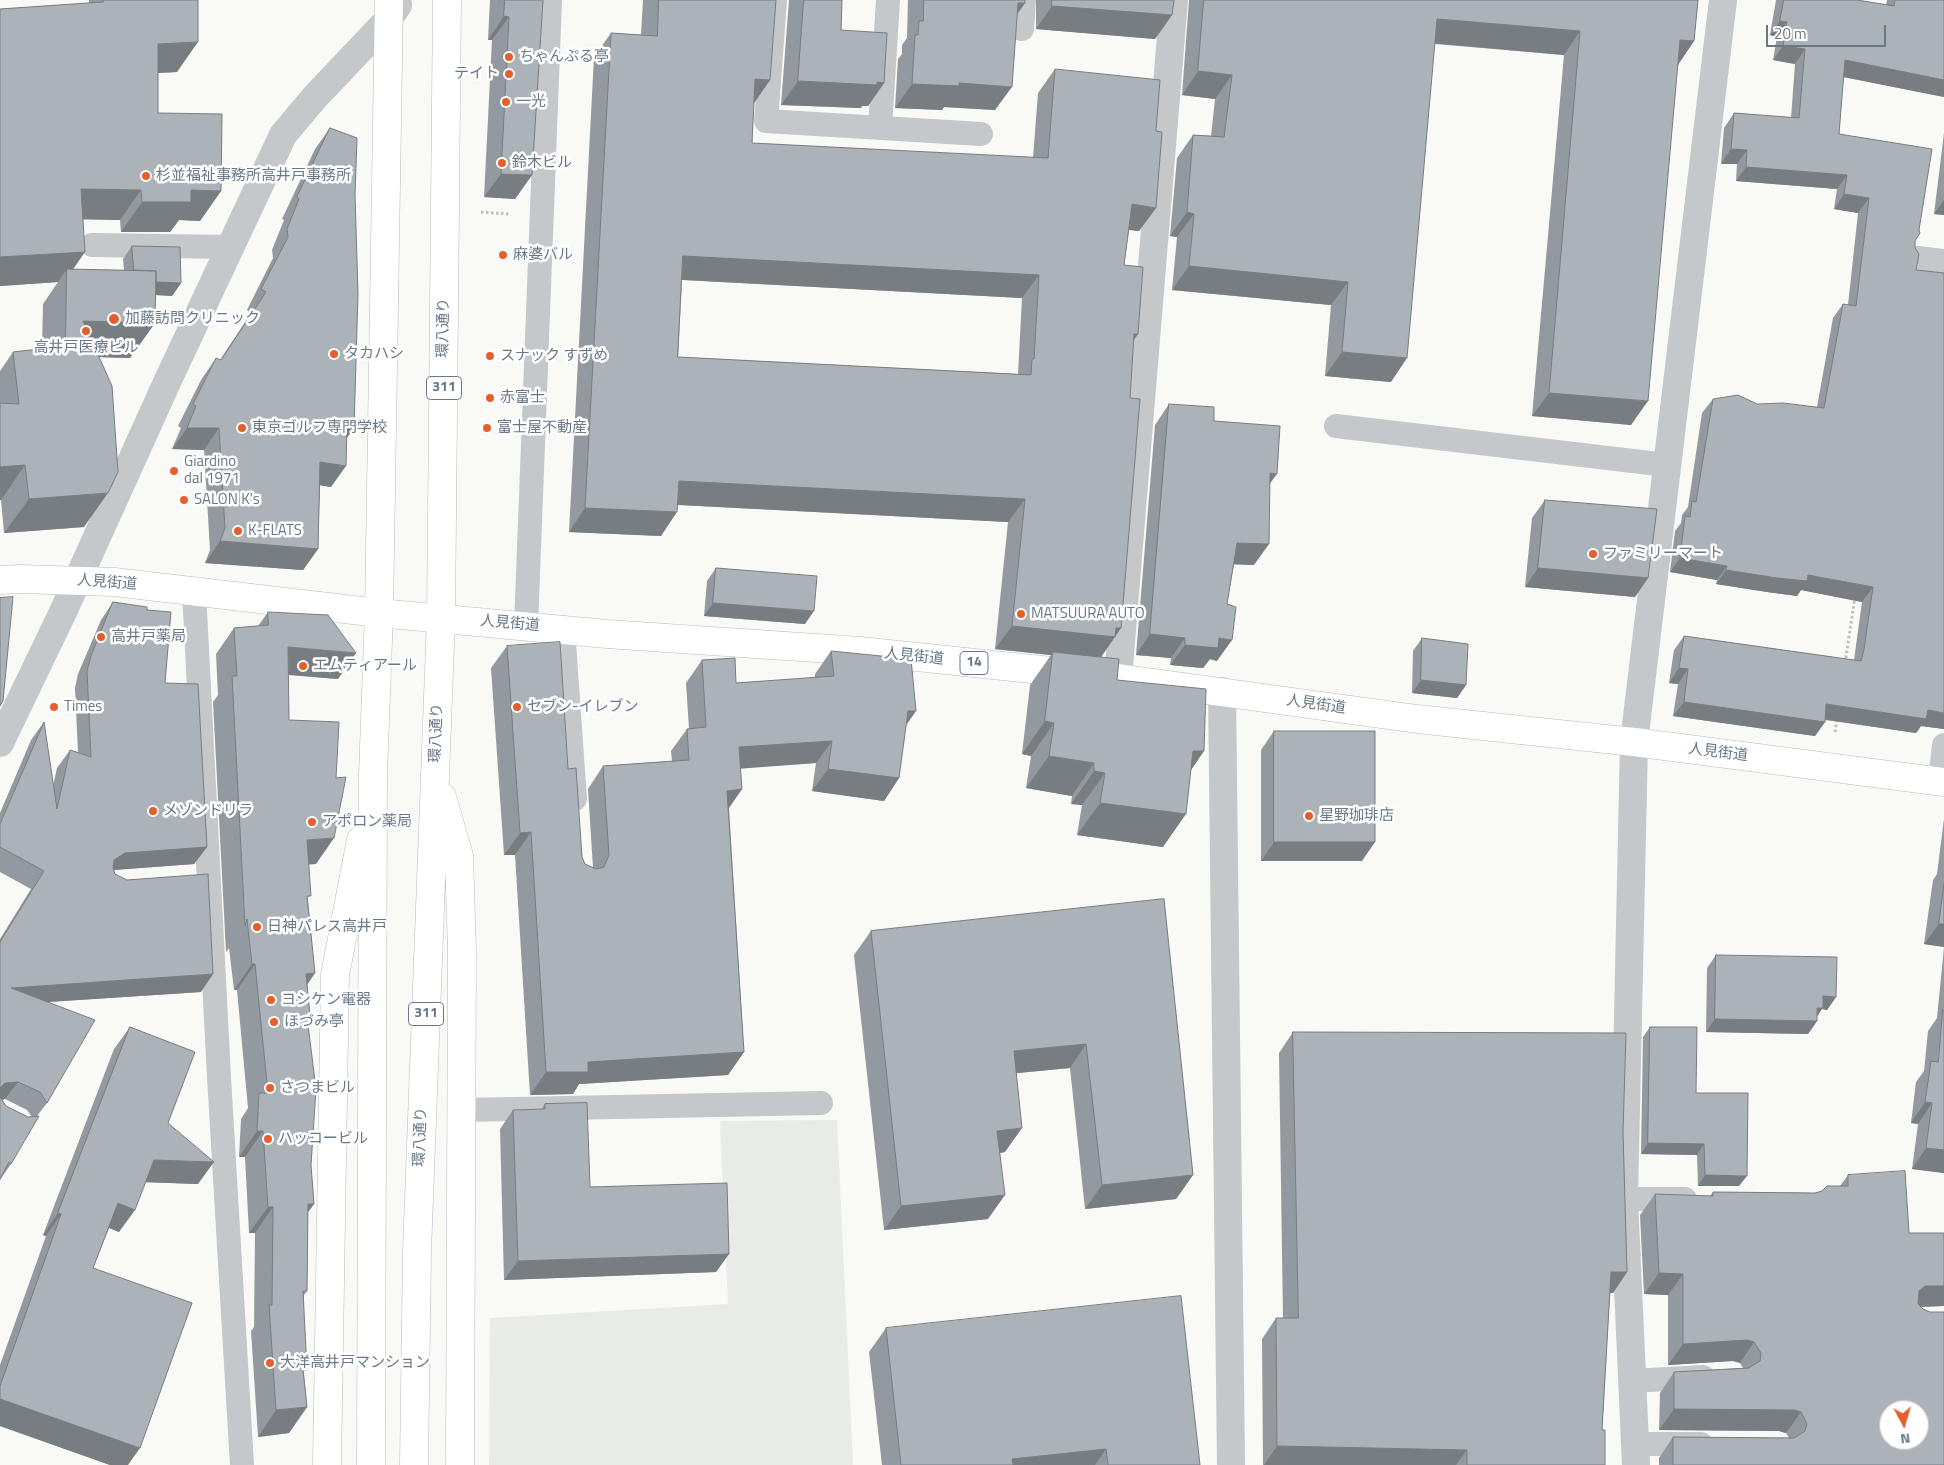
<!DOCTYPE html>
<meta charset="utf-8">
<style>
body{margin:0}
#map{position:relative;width:1944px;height:1465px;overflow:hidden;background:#f9f9f6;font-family:"Titillium Web",sans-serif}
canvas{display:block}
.north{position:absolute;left:1879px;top:1400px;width:50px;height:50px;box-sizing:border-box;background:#fff;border:1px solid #c3c9cf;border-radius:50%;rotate:174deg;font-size:14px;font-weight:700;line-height:20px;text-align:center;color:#687887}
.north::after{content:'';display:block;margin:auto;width:18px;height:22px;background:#e2602d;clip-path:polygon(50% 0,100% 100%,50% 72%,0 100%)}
.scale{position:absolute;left:1766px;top:25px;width:120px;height:22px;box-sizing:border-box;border:2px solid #687887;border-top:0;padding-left:6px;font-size:15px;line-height:18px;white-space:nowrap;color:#687887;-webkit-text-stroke:4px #fff;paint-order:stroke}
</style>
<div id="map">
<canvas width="1944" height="1465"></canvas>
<div class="north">N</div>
<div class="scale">20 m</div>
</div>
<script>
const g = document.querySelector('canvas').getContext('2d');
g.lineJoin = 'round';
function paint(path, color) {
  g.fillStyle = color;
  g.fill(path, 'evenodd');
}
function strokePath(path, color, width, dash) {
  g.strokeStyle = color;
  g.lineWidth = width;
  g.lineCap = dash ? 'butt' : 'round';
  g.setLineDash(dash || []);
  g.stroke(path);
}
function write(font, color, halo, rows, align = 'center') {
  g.font = font + ' "Titillium Web","Noto Sans JP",sans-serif';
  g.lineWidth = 5;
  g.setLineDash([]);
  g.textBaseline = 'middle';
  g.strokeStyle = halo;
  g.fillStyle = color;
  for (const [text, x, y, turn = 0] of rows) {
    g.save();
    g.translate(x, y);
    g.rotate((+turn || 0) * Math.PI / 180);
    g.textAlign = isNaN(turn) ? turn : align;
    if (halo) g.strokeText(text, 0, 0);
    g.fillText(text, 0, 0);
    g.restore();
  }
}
paint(new Path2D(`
 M837,1120L853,1465H489L490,1318L728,1304L720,1121Z`), '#e9ebe9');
const primary = new Path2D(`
 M0,580L20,579L114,582L379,613L607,634L860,651L1118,678L1417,719L1634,742L1944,782
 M442,797L459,856L462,950L460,1465
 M327,1465L335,975L361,840
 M371,1465L373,775L379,613L389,0
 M414,1465L417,1251L441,618L447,0`);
strokePath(primary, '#b7bbbf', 29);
strokePath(new Path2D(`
 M481,212L509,214
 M1845,663L1855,597
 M1835,732L1837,718`), '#bec0c3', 3, [2.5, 2.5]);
strokePath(new Path2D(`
 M775,0L766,121L981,134
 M1022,29L1024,0
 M880,128L888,0
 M92,245L232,247
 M1918,258L1944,261
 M1336,426L1667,465
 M194,591L219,1077L242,1465
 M526,626L550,0
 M563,629L575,799
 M1940,781L1944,745
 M462,1110L821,1103
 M1624,1199H1685
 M1632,1381L1703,1377
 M1635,1444H1701`), '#c4c8cb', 24);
strokePath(new Path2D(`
 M1118,678L1174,0
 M1222,691L1231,1465
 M1636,1465L1624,1199L1634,742L1723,0`), '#c4c8cb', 28);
strokePath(new Path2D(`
 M0,743L63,612L168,380L283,135L314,98L388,20L398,5`), '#c4c8cb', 28);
strokePath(primary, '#fff', 28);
paint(new Path2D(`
 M89,0H198L177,72L158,73V113L221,191L200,221L179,220L170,232H121L120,220L83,219L73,269L124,270L123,259L132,246L181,283L172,296L155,295V323L130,358L99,357L84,527L4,533L1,500H0V371L13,352L42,349L43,304L58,282L0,286V9L89,3Z
 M490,0H543L532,175L515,199L484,197L492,40H488Z
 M643,0H776L770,80L754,103L752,143L1033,158L1038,93L1055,69L1156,131V208L1139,231L1129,230L1124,265L1138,334L1133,341L1130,398L1121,628L1101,657L1117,680L1204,751L1191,770L1163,847L1077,835L1082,805L1071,804L1072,796L1026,788L1031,756L1022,754L1030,685L1051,655L995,649L1008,522L678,505L661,536L569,532L594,57L611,33L641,35ZM682,280L1022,298L1018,374L678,357Z
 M789,0H842L841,30L884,83L868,106H862L861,108L781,105Z
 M908,0H1025V3L1017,14L995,110L944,107L942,110L895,108L898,59L902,54V45L907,38Z
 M1036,0H1174L1172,15L1155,39L1036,29Z
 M1189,0H1698L1694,41L1677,65L1631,425L1532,416L1564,55L1435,44L1391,382L1325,376L1331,305L1172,290L1177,237L1170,236L1177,158L1193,135L1211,136L1215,99L1182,95Z
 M1776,0H1857L1886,5L1887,0H1944V97L1843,77L1839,134L1915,241L1916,270L1944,273V729L1921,726L1916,733L1825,720V722L1815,736L1673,716L1678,684L1669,683L1674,650L1684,636L1854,660L1862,602L1801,590L1797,596L1767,592L1716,584L1717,580L1670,572L1675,531L1681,523L1682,515L1688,507L1702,413L1713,399L1757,404L1817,407L1833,318L1843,304L1848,305L1858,213L1834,209L1837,189L1736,181L1737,164H1721L1724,128L1734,113L1791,118L1795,64L1773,60L1777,37L1770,35Z
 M330,128L355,194L354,428L346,438L331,487L320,485L318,549L303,570L205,563L210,550L204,450L172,449L181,428L178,426L201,380L216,358L220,360L251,313L247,310L273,258L272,250L284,220L282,219L315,149Z
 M1944,133V215L1934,214Z
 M1169,404L1214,421L1270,484L1254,565L1234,564L1217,661L1210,659L1203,668L1170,665L1171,658L1136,655L1155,425Z
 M1545,500L1648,578L1635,597L1525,587L1532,518Z
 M716,568L805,624L704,616L707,581Z
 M113,602L147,610L165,683L207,847L194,864L114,870L115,874L201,992L49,1002L47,1103L37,1116L11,1164L0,1180V939L31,889L0,872V813L31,740L44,722L53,786L57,768L70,750L78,752L75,688L78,674L101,620ZM5,1099L27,1110L32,1117H28L6,1106L2,1100Z
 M268,612L338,679L288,675L289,720L316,864H309L308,901L315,973L307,985L311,1165L314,1204L308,1212L307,1291L304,1295V1374L307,1407L289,1433L258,1437L251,1331L254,1327L255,1233H249L245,1157H239L241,1119L248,1108L237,990H234L229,948L226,952L213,702L218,695L216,654L234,628L258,626Z
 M1422,638L1466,685L1457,698L1412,693L1413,651Z
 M507,646L568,769L582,857L585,864L593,868L588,789L603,766L672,761L671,751L687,729H689L686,683L702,660L736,683L815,678V674L831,651L906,725L899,778L884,801L812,791L816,763L740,768L742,789L729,808L744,1052L728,1075L579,1084L573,1094L530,1095L515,855H504L491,668Z
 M1274,731L1362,861H1261V750Z
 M1944,819V1173L1912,1169L1918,1124L1911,1123L1916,1082L1924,1071L1928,1031L1937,1018L1944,947L1924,944L1933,880L1937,874Z
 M1164,899L1193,1175L1176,1199L1085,1209L1070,1068L1017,1073L1005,1152L1000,1153L988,1219L884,1230L854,955L871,931Z
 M1716,955L1836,997L1827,1010L1822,1009L1817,1016V1021L1808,1034L1706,1032L1707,968Z
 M130,1027L168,1123L198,1184L145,1182L119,1232L109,1228L93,1268L128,1465H110L0,1426V1365L46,1236L43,1235L114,1049Z
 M1650,1027L1696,1093L1739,1186H1698L1697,1155L1641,1154L1643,1037Z
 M1293,1032L1623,1132L1627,1272L1613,1293H1610L1602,1430L1605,1465H1263L1262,1339L1276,1318H1283L1279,1053Z
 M545,1104L590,1187L729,1254L716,1272L504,1280L500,1129L513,1110H541Z
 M1848,1175L1909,1233H1944V1306L1921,1307L1944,1465H1659V1458L1673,1437L1789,1438L1786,1433L1779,1431L1659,1430L1660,1393L1674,1372L1743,1368L1740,1363L1733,1361L1668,1365V1295L1644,1294L1640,1215L1655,1194L1710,1196L1713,1192L1815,1193L1840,1186Z
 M886,1328L1200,1465H882L869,1352Z`), '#939a9f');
paint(new Path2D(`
 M1018,3H1025L1008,27Z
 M1052,6L1172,15L1155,39L1036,29Z
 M504,16L509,17L492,40H488Z
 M1437,19L1580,31L1564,55L1420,42Z
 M1780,21L1787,22L1777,37L1770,35Z
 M1680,40L1694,41L1678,65L1663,63Z
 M198,42L177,72L137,74L158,44Z
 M1783,46L1805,49L1795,64L1773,60Z
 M1845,60L1944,80V97L1834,75Z
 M1198,71L1232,75L1215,99L1182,95Z
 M755,79L770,80L754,103Z
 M798,81L877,82L884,83L868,106H862L861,108L781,105Z
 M959,83L1012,87L995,110L944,107L942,110L895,108L912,84Z
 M1731,149L1747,150L1737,164H1721Z
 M1746,167L1847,175L1837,189L1736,181Z
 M501,174L532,175L515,199L484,197Z
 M81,189L141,190L120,220L60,219Z
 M191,190L221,191L200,221L179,220L170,232H121L142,202Z
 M1844,194L1869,198L1858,213L1834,209Z
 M1944,200V215L1934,214Z
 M1132,204L1156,208L1139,231L1115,228Z
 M1187,212L1194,214L1177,237L1170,236Z
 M85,252L67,278V269L58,282L0,286V257Z
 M683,256L1039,275L1022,298L667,279Z
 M1189,266L1348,282L1331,305L1172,290Z
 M134,280L181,283L172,296L125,293Z
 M83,321L155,323L130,358L59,356Z
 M1134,334H1138L1121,358Z
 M1342,352L1407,358L1391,382L1325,376Z
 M1549,393L1648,401L1631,425L1532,416Z
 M347,427L354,428L339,449Z
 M187,428H219L204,450L172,449Z
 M320,462L346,466L331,487L305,483Z
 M25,465L1,500H0V467Z
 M1270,473L1277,474L1262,494Z
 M679,481L1025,499L1008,522L662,504Z
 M108,493L84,527L4,533L29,499Z
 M585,508L677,512L661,536L569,532Z
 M220,541L318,549L303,570L205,563Z
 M1237,543L1269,544L1254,565L1223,564Z
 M1680,558L1727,566L1717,580L1670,572Z
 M1538,568L1648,578L1635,597L1525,587Z
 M1726,570L1808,575L1873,587L1862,602L1801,590L1797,596L1767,592L1716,584Z
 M713,603L814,611L805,624L704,616Z
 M1012,626L1116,628H1121L1099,660L1053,652L1051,655L995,649Z
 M1150,634L1185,638L1171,658L1136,655Z
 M1219,638L1232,640L1217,661L1210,659L1203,668L1170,665L1185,645Z
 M288,647L356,653L338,679L269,673Z
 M1679,668L1688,669L1678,684L1669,683Z
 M1421,680L1466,685L1457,698L1412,693Z
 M1684,702L1825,722L1815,736L1673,716Z
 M1826,704L1928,710L1944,713V729L1921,726L1916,733L1816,718Z
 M908,711H916L900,734Z
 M1045,721L1054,723L1031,756L1022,754Z
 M832,741L816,763L723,770L739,747Z
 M1193,751H1204L1181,784Z
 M1049,756L1094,763L1072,796L1026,788Z
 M828,769L899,778L884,801L812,791Z
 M1094,771L1105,773L1082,805L1071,804Z
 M742,789L726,812L727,791Z
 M1100,803L1186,814L1163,847L1077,835Z
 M531,832L515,855H504L520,833Z
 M334,838L316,864L289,866L307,840Z
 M1274,842H1375L1362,861H1261Z
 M207,847L194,864L113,870L114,860L125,853Z
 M1939,924H1944V947L1924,944Z
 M252,964H255L237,990H234Z
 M315,973L297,999L306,974Z
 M213,974L201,992L0,1005L11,988Z
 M1823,996L1836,997L1827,1010L1822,1009L1814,1021L1808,1020Z
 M1715,1019L1817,1021L1808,1034L1706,1032Z
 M1086,1044L1070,1068L997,1075L1014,1051Z
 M744,1052L728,1075L579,1084L573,1094L530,1095L546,1072L588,1062Z
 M18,1082L5,1099L0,1100V1088L5,1083Z
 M1925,1102L1932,1103L1918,1124L1911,1123Z
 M1022,1128L1005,1152L981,1155L997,1131Z
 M257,1131H263L245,1157H239Z
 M1648,1143L1704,1144L1697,1155L1641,1154Z
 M1926,1148L1944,1150V1173L1912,1169Z
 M154,1160L214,1162L198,1184L139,1182Z
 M1193,1175L1176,1199L1085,1209L1102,1185Z
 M1705,1175L1747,1176L1739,1186H1698Z
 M1005,1195L988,1219L884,1230L901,1206Z
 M118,1203L135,1210L119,1232L103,1225Z
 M308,1204H314L295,1230Z
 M268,1207H273L255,1233H249Z
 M58,1213L61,1214L46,1236L43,1235Z
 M729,1254L716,1272L504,1280L518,1261Z
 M1611,1272H1627L1613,1293H1597Z
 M1659,1273L1683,1274L1668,1295L1644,1294Z
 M1925,1286H1944V1306L1910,1307L1919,1291Z
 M1747,1340L1754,1342L1740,1363L1733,1361L1668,1365L1683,1344Z
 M0,1399L140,1448L128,1465H110L0,1426Z
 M307,1407L289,1433L258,1437L276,1410Z
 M1674,1409L1794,1410L1801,1412L1786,1433L1779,1431L1659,1430Z
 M1277,1446L1467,1450L1456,1465H1264Z
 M1106,1449L1095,1465H1008L1012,1459Z`), '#787d82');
const building = new Path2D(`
 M103,0H198V42L158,44V113L222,114L221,191L191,190V202H142L141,190L81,189L85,252L0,257V9L103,2Z
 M505,0H543L532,175L501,174L509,17L504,16Z
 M659,0H776L770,80L755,79L752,143L1048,158L1055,69L1160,80L1156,131L1162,132L1156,208L1132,204L1124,265L1143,267L1138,334H1134L1130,398L1140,399L1121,628H1116L1115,637L1012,626L1025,499L679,481L677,512L585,508L611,33L657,36ZM683,256L1039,275L1034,359H1032L1031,375L678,357Z
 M804,0H842L841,30L887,33L884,83L877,82V85L798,81Z
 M924,0H1025V3H1018L1012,87L959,83V86L912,84L915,35H918L919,21H923Z
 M1052,0H1174L1172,15L1052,6Z
 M1204,0H1698L1694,41L1680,40L1648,401L1549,393L1580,31L1437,19L1407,358L1342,352L1348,282L1189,266L1194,214L1187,212L1193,135L1224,137L1232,75L1198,71Z
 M1784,0H1857L1894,6L1895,0H1944V80L1845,60L1839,134L1932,149L1919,230L1920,233L1915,241V248L1919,254L1916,270L1944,273V713L1928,710L1926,719L1826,704L1825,722L1684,702L1688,669L1679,668L1684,636L1861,661L1864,649L1873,587L1808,575L1807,581L1777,578L1726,570L1727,566L1680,558L1685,516L1690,517L1692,501L1696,502L1713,399L1738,395L1757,404L1783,403L1824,408L1843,304L1856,306L1869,198L1844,194L1847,175L1746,167L1747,150L1731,149L1734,113L1799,118L1805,49L1783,46L1787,22L1780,21Z
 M330,128L357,138L355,194L358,294L354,428L347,427L346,466L320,462L318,549L220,541L225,528L219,428H187L196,406L193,404L216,358L221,360L266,292L261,289L288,237L287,229L299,199L297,197Z
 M132,246L180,247L181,283L156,282V271L134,270Z
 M67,269L156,271L155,323L83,321L112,386L118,472L108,493L29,499L25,465L0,467V403L19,404L13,352L65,346Z
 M1169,404L1214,407V421L1280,426L1277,474L1270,473L1269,544L1237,543L1227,604L1236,607L1232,640L1219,638L1218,648L1185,645V638L1150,634Z
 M1545,500L1657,509L1648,578L1538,568Z
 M716,568L817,576L814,611L713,603Z
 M13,597L3,701L0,706V598Z
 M113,602L147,607V610L171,612L165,683L198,684L207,847L125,853L114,860L113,868L115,874L127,880L208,874L213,974L11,988L95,1020L47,1103L40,1092L18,1082L5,1083L0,1088V1089V942L44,871L0,847V824L44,722L57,809L70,750L91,757L87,671L91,656Z
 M268,612L328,615L356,653L288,647L289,720L339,722L336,778L346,777L334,838L307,840L311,896H307L315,973L306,974L311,1025H308L316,1089L311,1165L314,1204H308L307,1291H303L307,1370H303L307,1407L276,1410L269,1305H272L273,1207H268L263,1131H257L259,1093H268L255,964H252L247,919L245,926L232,676H237L234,628L268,625Z
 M1422,638L1468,644L1466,685L1421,680Z
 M560,642L568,769L576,768L582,857L585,864L596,869L604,867L609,855L603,766L689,760L687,729L706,727L702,660L735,658L736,683L834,676L831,651L911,659L916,711H908L899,778L828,769L832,741L739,747L742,789L727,791L744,1052L588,1062V1072H546L531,832L520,833L507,646Z
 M1053,652L1119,659L1117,680L1206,689L1204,751H1193L1186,814L1100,803L1105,773L1094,771V763L1049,756L1054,723L1045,721Z
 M1274,731H1375V842H1274Z
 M1944,884V924H1939Z
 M1164,899L1193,1175L1102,1185L1086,1044L1014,1051L1022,1128L997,1131L1005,1195L901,1206L871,931Z
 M1716,955L1837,957L1836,997L1823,996V1008H1817V1021L1715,1019Z
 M1943,1010H1944V1150L1926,1148L1932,1103L1925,1102L1931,1061L1938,1062Z
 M130,1027L195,1052L168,1123L214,1162L154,1160L135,1210L118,1203L93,1268L192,1303L140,1448L0,1399V1386L61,1214L58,1213Z
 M1650,1027H1697L1696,1093H1748L1747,1176L1705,1175L1704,1144L1648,1143Z
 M1293,1032L1626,1033L1623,1132L1627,1272H1611L1602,1430H1605V1465H1467V1450L1277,1446L1276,1318H1298Z
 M0,1097L6,1106L28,1117L39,1116L11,1164L9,1162L0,1179Z
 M587,1103L590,1187L727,1183L729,1254L518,1261L513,1110L545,1109V1104Z
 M1905,1171L1909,1233H1944V1286H1925L1919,1291L1918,1304L1923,1309L1930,1312H1944V1465H1673V1437L1794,1438L1805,1431L1807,1424L1801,1412L1794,1410L1674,1409V1372L1749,1368L1760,1361L1761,1353L1754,1342L1747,1340L1683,1344V1274L1659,1273L1655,1194L1713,1196V1192L1815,1193L1822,1191L1827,1186H1848V1175ZM1889,1410H1919V1440H1889Z
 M1181,1296L1200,1465H1108L1106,1449L1012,1459L1013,1465H901L886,1328Z`);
paint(building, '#abb3b9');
strokePath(building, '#787d82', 1);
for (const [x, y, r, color] of [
 [509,57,5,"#e2602d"],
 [509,74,5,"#e2602d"],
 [506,102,5,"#e2602d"],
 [502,163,5,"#e2602d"],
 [146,176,5,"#e2602d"],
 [503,255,5,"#e2602d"],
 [114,319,6,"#e2602d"],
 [86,331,5,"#e2602d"],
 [334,354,5,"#e2602d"],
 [490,356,5,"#e2602d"],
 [490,398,5,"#e2602d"],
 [242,428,5,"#e2602d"],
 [487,428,5,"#e2602d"],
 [174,471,5,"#e2602d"],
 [184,500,5,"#e2602d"],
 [238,531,5,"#e2602d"],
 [1593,554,5,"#e2602d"],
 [1021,614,5,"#e2602d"],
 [101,637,5,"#e2602d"],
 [303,666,5,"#e2602d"],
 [54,707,5,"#e2602d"],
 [517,707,5,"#e2602d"],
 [153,811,5,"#e2602d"],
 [1309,816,5,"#e2602d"],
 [312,822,5,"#e2602d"],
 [257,927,5,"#e2602d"],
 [271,1000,5,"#e2602d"],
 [274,1022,5,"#e2602d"],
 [270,1088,5,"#e2602d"],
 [268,1139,5,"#e2602d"],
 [270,1363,5,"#e2602d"]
]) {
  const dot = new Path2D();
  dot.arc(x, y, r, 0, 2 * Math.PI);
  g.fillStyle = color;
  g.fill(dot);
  strokePath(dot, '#fff', 2);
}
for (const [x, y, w] of [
 [444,388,35],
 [974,663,28],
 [426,1014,35]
]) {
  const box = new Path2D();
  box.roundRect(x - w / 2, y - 11.5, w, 23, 4);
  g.fillStyle = '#fff';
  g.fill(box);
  strokePath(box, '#687887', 1);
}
write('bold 14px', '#687887', null, [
 ["311",444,388],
 ["14",974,663],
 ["311",426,1014]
]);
write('15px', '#687887', '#fff', [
 ["ちゃんぷる亭",519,57],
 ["テイト",499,74,"right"],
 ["一光",516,102],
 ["鈴木ビル",512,163],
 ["杉並福祉事務所高井戸事務所",156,176],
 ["麻婆バル",513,255],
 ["加藤訪問クリニック",125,319],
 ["高井戸医療ビル",86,348,"center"],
 ["タカハシ",344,354],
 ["スナック すずめ",500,356],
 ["赤富士",500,398],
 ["東京ゴルフ専門学校",252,428],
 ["富士屋不動産",497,428],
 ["Giardino",184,462],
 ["dal 1971",184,479],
 ["SALON K's",194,500],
 ["K-FLATS",248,531],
 ["ファミリーマート",1603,554],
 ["MATSUURA AUTO",1031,614],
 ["高井戸薬局",111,637],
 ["エムティアール",313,666],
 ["Times",64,707],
 ["セブン-イレブン",527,707],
 ["メゾンドリラ",163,811],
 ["星野珈琲店",1319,816],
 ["アポロン薬局",322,822],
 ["日神パレス高井戸",267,927],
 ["ヨシケン電器",281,1000],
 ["ほづみ亭",284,1022],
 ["さつまビル",280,1088],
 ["ハッコービル",278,1139],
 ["大洋高井戸マンション",280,1363]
], 'left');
write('15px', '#687887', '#fff', [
 ["環八通り",444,328,-89],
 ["人見街道",107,583,4],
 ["人見街道",510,624,5],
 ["人見街道",914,657,6],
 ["人見街道",1316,705,8],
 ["環八通り",437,733,-88],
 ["人見街道",1718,753,7],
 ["環八通り",421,1137,-88]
]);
</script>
